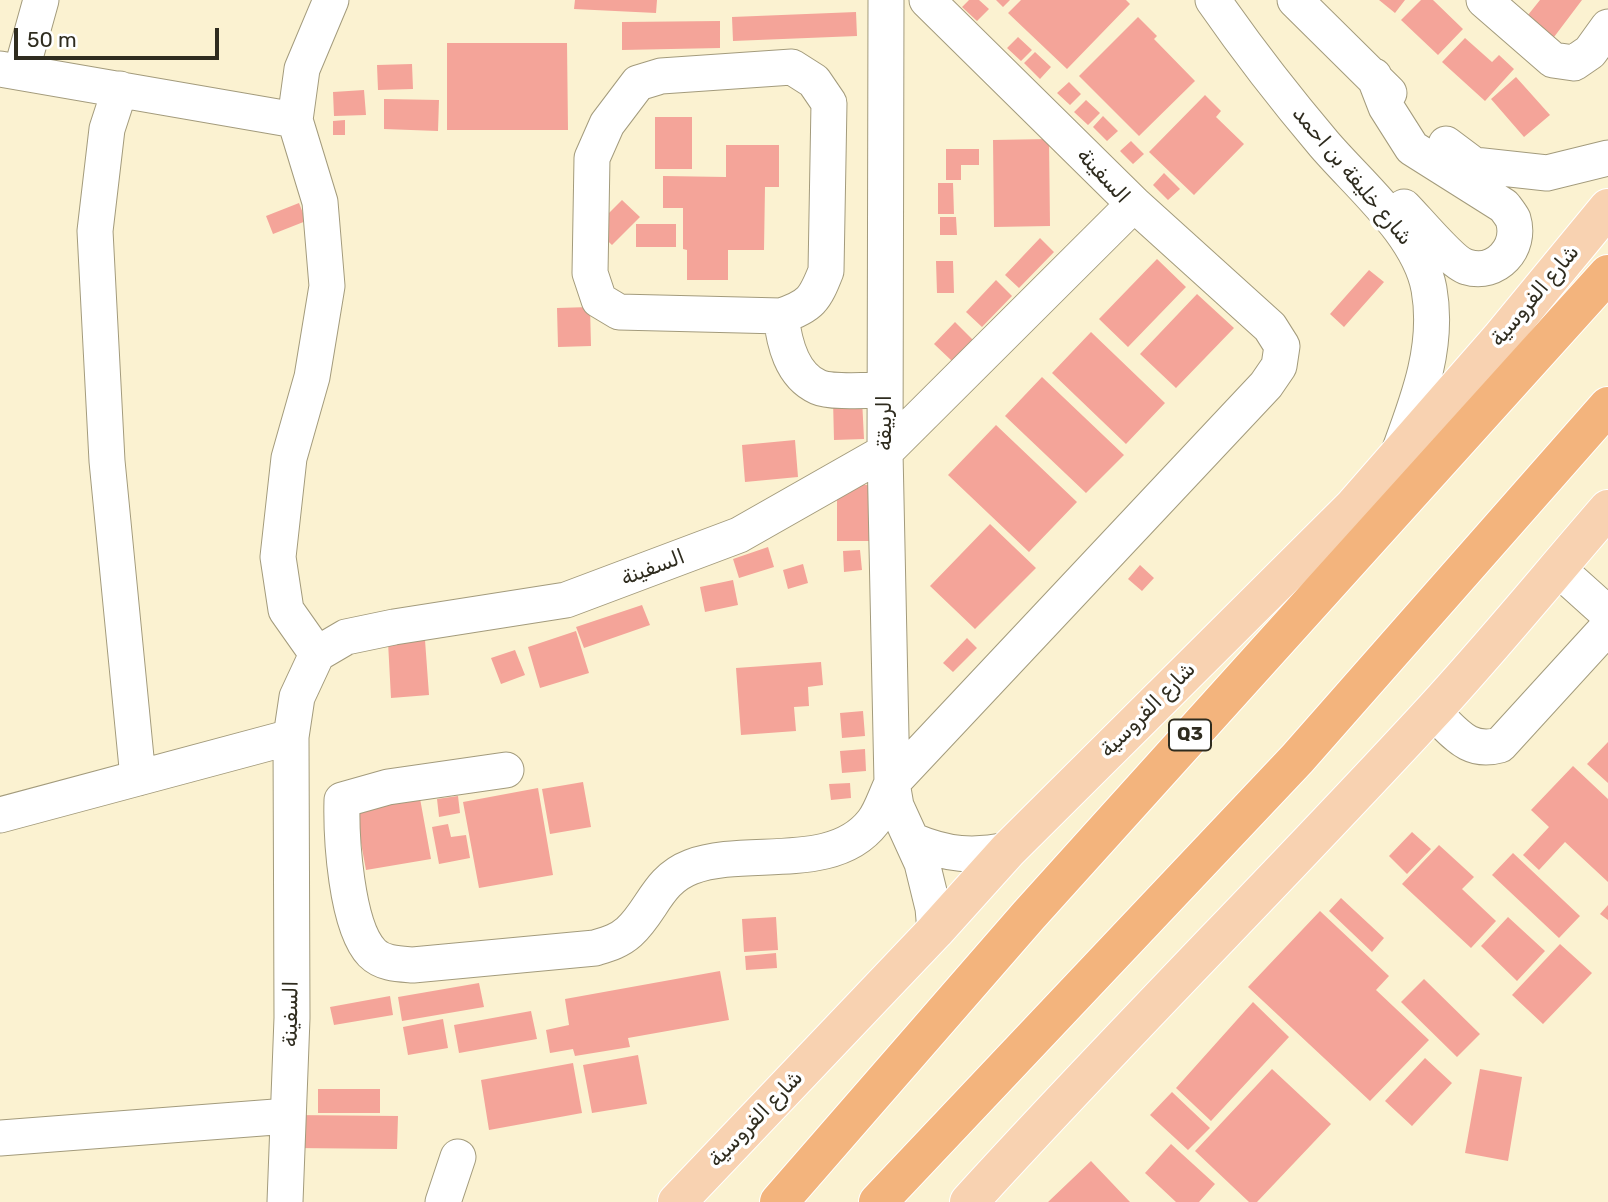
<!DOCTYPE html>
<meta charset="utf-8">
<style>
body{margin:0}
#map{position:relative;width:1608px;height:1202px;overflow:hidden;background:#fbf2d1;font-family:Rubik,sans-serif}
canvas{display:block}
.scale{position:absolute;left:14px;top:28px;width:205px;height:32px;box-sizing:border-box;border:4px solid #2f2c1f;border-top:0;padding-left:9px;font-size:21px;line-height:24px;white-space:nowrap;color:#2f2c1f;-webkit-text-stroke:5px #fff;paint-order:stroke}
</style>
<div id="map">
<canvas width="1608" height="1202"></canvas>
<div class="scale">50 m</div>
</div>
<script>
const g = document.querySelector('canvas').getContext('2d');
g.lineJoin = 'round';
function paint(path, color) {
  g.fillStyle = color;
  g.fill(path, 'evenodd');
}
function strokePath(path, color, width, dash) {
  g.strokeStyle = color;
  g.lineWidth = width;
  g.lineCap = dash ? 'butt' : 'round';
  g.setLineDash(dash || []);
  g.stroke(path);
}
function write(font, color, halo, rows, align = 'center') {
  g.font = font + ' Rubik,"Noto Naskh Arabic",sans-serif';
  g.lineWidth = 7;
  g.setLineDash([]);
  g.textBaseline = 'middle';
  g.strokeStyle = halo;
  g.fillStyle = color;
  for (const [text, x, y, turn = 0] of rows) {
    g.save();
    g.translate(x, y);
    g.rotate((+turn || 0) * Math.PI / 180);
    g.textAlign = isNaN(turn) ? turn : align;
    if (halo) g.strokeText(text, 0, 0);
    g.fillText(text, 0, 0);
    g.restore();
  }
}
paint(new Path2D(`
 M575,0H657L656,13L574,9Z
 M969,0H979L989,9L977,21L962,7Z
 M996,0H1010L1003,7Z
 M1021,0H1126L1130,4L1067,69L1008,13Z
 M1379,0H1405L1395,13Z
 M1421,0H1433L1463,29L1438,55L1401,20Z
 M1540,0H1582L1551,41L1524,20Z
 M856,12L857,36L733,41L732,17Z
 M1138,17L1157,36L1154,39L1195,81L1139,136L1079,76Z
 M720,21V48L622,50V22Z
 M1018,37L1032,50L1021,61L1007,48Z
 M1465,38L1492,62L1499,55L1514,69L1485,101L1442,62Z
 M447,43H567L568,130H447Z
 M1035,52L1051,67L1040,79L1024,63Z
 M412,64L413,89L378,90L377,65Z
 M1516,77L1550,115L1524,137L1491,99Z
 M1069,82L1081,94L1070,105L1057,93Z
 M364,90L366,115L334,116L333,92Z
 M1205,95L1221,111L1216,117L1244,144L1194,195L1149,152Z
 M384,99L439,100L438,131L384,129Z
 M1086,100L1100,113L1088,125L1074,112Z
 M1103,116L1118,131L1107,141L1093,127Z
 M655,117H692V169H655Z
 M345,120V135H333V121Z
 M1049,139L1050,226L994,227L993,140Z
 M1131,141L1144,154L1133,164L1120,151Z
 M726,145H779V187H765L764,250H728V280H687V250L683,249V208H663V176L726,177Z
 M946,149H979V165H961V180H946Z
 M1164,173L1180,189L1168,200L1153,185Z
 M938,183H953L954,214H938Z
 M622,200L640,217L612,245L594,228Z
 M299,203L306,221L273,234L266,216Z
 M940,217H956L957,235H940Z
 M636,224H676V247H636Z
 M1040,238L1054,252L1019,288L1005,275Z
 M1157,259L1186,287L1128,347L1099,319Z
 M936,261H953L954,293H937Z
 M1369,270L1384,282L1344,327L1330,314Z
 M996,280L1012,296L982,327L966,312Z
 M1197,294L1234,328L1176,388L1140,354Z
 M590,307L591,346L558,347L557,308Z
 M955,322L973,340L952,361L934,344Z
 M1091,332L1165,403L1126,444L1052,373Z
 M1042,377L1124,455L1086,493L1005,416Z
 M862,399L864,439L834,440L833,400Z
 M996,425L1077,502L1029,552L948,475Z
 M795,440L798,477L745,482L742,445Z
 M837,484L870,485V541H837Z
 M990,524L1036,568L975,629L930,586Z
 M768,547L774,567L739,578L733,559Z
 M860,550L862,570L844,572L843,551Z
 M803,564L808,583L788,589L783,570Z
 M1140,565L1154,578L1142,591L1128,579Z
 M733,580L738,605L705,612L700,587Z
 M642,605L650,625L584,648L576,627Z
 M576,631L589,673L540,688L528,647Z
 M967,638L977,648L953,672L943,663Z
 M425,640L429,695L391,698L388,642Z
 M515,650L525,675L501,684L491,658Z
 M821,662L823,685L808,687L809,706L794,707L796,731L741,735L736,668Z
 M863,711L865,736L842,738L840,713Z
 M1608,742V783L1587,764Z
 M865,749L866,771L842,773L840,751Z
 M1573,766L1608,799V882L1565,842L1539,870L1523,855L1549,827L1531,810Z
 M583,782L591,827L550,834L542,789Z
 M850,783L851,798L831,800L829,784Z
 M538,788L553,875L479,888L463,802Z
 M419,793L431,859L366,870L354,805Z
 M458,796L460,813L439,817L437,799Z
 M448,824L451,837L466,835L470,858L439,864L432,827Z
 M1412,832L1431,849L1407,874L1389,856Z
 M1439,845L1474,877L1462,889L1496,921L1471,948L1402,884Z
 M1513,853L1580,916L1559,938L1492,875Z
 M1341,898L1384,938L1372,952L1329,911Z
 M1608,905V920L1600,914Z
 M1320,911L1389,976L1376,990L1429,1040L1370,1101L1248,987Z
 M776,917L778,950L744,952L742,919Z
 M1508,917L1545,951L1517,981L1481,946Z
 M1560,944L1592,973L1543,1024L1512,995Z
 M776,953L777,968L746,970L745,956Z
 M720,971L729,1020L628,1038L630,1047L575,1056L573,1049L550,1053L546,1030L569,1025L565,999Z
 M1424,979L1480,1034L1457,1057L1401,1002Z
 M479,983L484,1007L402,1021L398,997Z
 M390,996L393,1015L334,1025L330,1007Z
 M1253,1002L1289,1037L1211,1121L1176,1088Z
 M531,1011L537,1039L459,1053L454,1025Z
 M443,1019L448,1048L408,1055L403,1027Z
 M638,1055L647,1104L592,1113L583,1065Z
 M1425,1058L1452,1083L1412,1126L1385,1101Z
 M573,1063L582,1113L489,1130L481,1080Z
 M1272,1069L1331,1124L1257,1202H1249L1195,1151Z
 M1480,1069L1522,1077L1508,1161L1465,1153Z
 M318,1089H380V1113H318Z
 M1172,1092L1210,1128L1188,1150L1150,1115Z
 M293,1115L398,1116L397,1149L293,1148Z
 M1171,1144L1215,1184L1199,1202H1176L1145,1173Z
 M1091,1161L1130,1202H1048Z`), '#f4a499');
const minor = new Path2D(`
 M886,0L885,452L892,783L896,806L922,863L933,908L935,931
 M1213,0C1247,49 1285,98 1324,144C1359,185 1419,234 1429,289C1439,345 1419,398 1400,449
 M1295,0L1389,93
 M1484,0L1553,60L1574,63L1590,52L1608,27
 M0,69L295,120
 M21,72L41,0
 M1374,76L1386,107L1412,148L1504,206C1507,210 1511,215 1513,219C1522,248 1496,276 1467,267C1452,263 1417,220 1404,207
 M120,89L107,129L95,231L107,461L138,778
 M1446,144L1474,165L1547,173L1608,158
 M781,316C811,306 815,299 826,271L829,103L814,81L792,67L661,76L638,83L607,124L592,158L590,273L599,300L619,312L781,316C784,342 791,375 818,387C831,393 870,390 885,390
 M1557,568L1607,613L1608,618
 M317,654L286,610L278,557L289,458L312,377L327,286L320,202L295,120L302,69L331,0
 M1432,711C1455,732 1467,754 1500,745L1605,630L1608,623
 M506,770L388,787L342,800C341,837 346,926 372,953C383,964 399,964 413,965L595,948C608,944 619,941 629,932C653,910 657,880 691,867C746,846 833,874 873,822C881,812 886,795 892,783L1266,385L1279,366L1282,346L1270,327L1134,204L927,0
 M0,815L291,737
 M914,841C947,855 973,857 1008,850
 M0,1138L288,1116
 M285,1202L292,1018L291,737L297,697L317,654L346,637L394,627L566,600L739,535L885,452L1134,204
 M443,1202L458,1157`);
const major = new Path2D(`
 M677,1202L935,931L1008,850L1353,507L1500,339L1608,208
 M969,1202C1120,1036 1279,878 1431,713C1492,647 1549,577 1608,509`);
const highway = new Path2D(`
 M779,1202L1029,915L1608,274
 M878,1202L1297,759L1608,406`);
strokePath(minor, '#a39b7c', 37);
strokePath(major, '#fff', 40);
strokePath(highway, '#fff', 40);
strokePath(minor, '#fff', 35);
strokePath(major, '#f8d2b1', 38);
strokePath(highway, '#f3b47d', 38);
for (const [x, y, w] of [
 [1190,735,42]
]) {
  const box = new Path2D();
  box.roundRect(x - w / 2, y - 15.5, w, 31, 5);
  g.fillStyle = '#fff';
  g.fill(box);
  strokePath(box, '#2f2c1f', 2);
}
write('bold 19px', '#2f2c1f', null, [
 ["Q3",1190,735]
]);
write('21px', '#2f2c1f', '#fff', [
 ["السفينة",1103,176,47],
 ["شارع خليفة بن احمد",1352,176,50],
 ["شارع الفروسية",1535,296,-50],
 ["الربيقة",885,423,-90],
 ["السفينة",653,568,-21],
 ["شارع الفروسية",1148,710,-45],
 ["السفينة",291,1014,-89],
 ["شارع الفروسية",756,1119,-46]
]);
</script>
